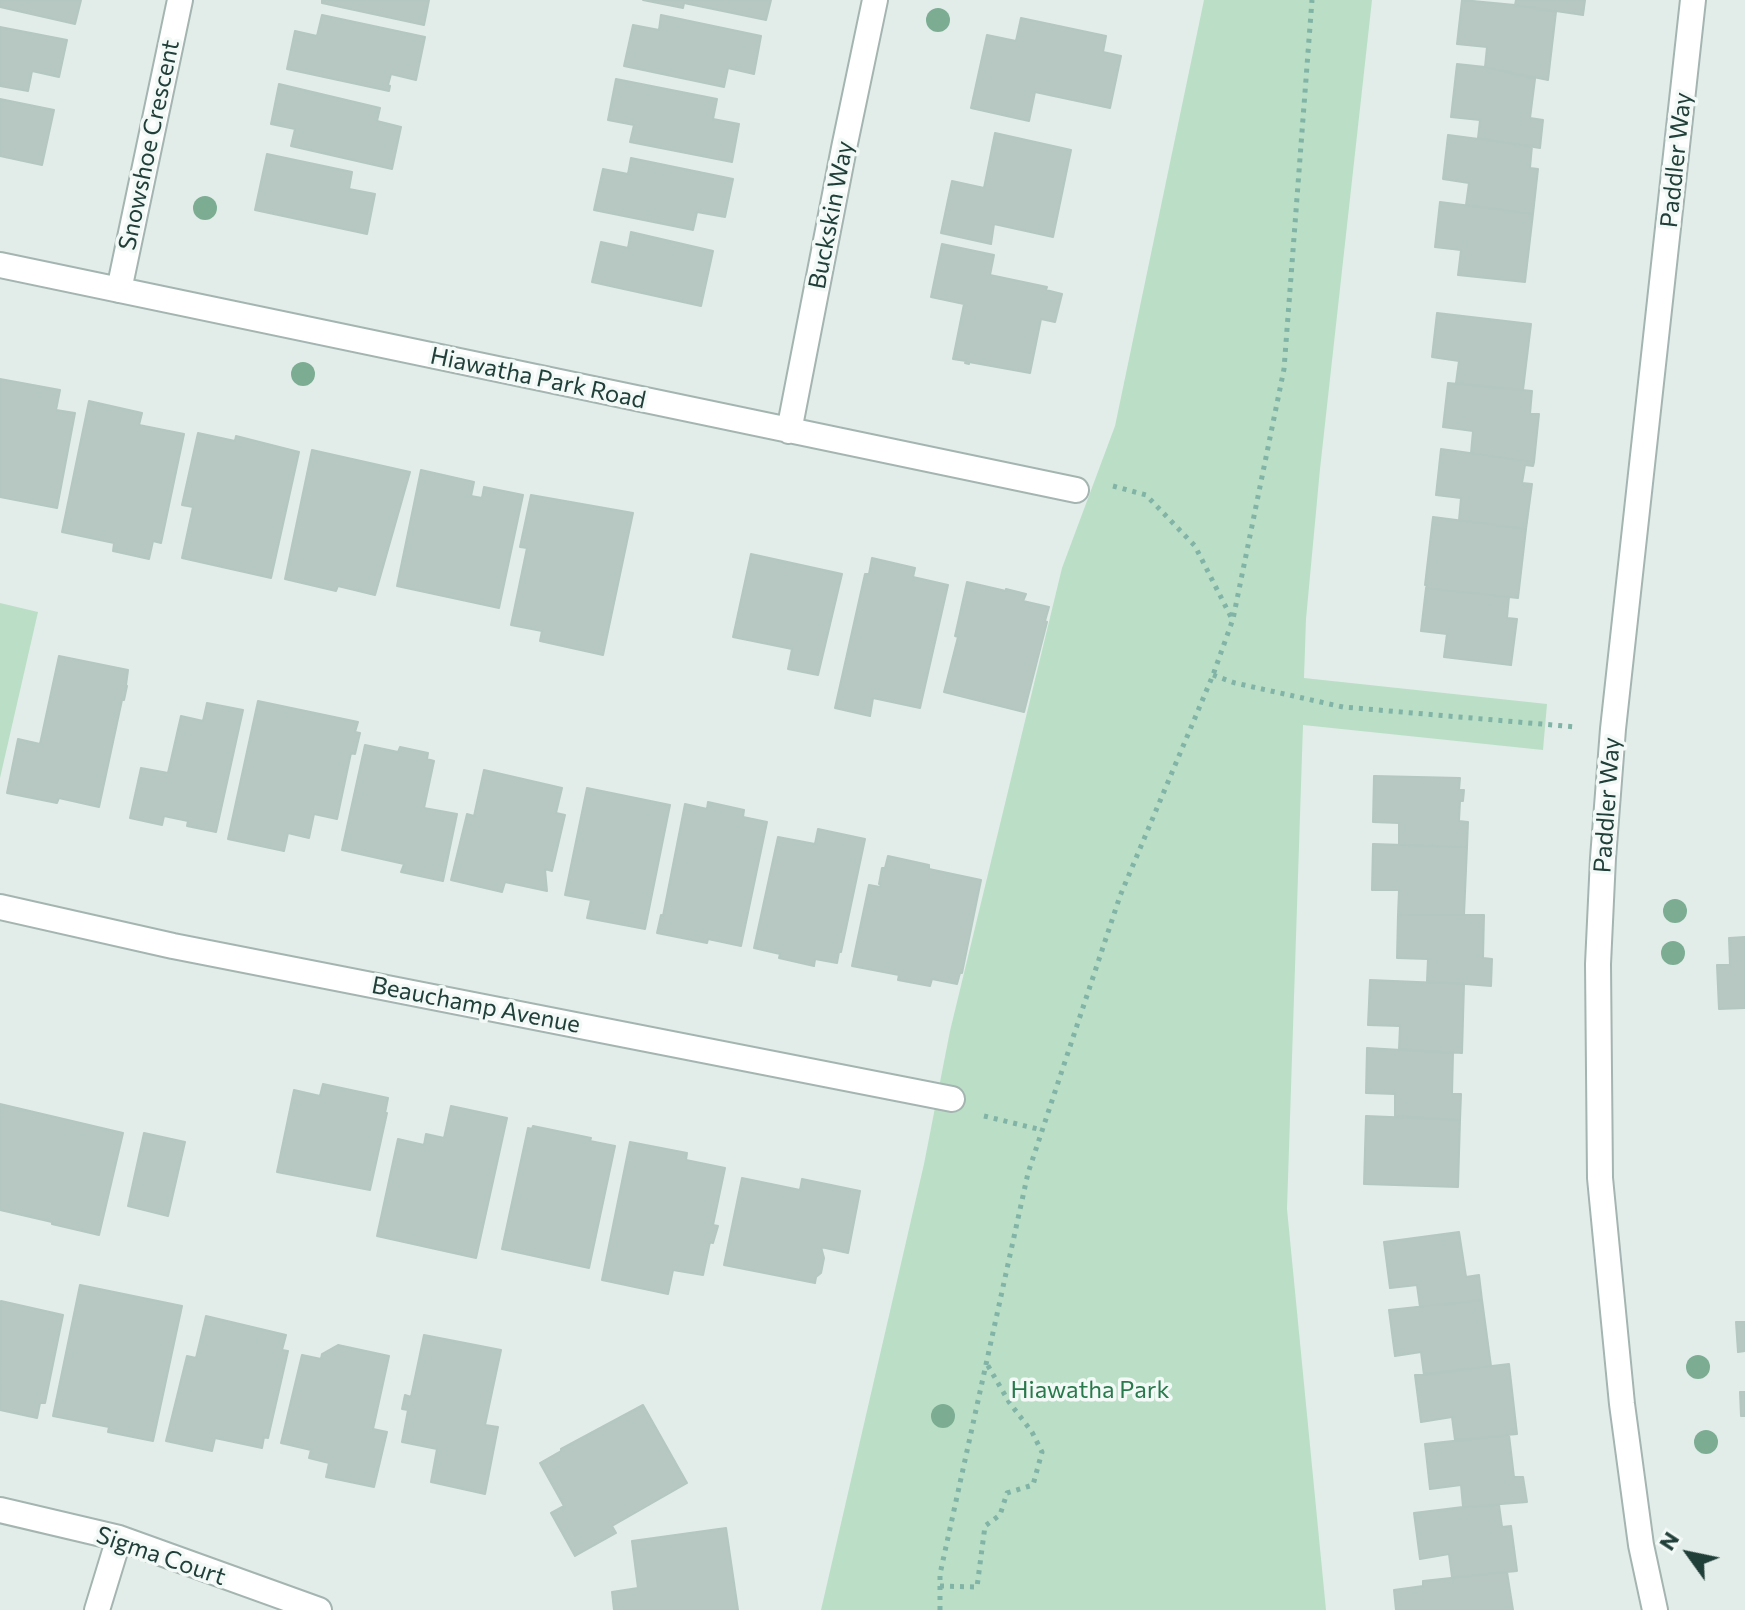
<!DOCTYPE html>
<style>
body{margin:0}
#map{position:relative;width:1745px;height:1610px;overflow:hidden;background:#e2ede9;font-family:Commissioner,sans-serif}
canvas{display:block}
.north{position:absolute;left:1649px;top:1514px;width:80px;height:80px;-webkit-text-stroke:6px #f3f9f6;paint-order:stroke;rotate:303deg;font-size:22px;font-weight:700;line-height:32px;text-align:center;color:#213f39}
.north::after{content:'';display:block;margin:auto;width:28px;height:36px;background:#213f39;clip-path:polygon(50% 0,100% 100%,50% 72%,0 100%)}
</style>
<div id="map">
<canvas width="1745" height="1610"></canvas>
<div class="north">N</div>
</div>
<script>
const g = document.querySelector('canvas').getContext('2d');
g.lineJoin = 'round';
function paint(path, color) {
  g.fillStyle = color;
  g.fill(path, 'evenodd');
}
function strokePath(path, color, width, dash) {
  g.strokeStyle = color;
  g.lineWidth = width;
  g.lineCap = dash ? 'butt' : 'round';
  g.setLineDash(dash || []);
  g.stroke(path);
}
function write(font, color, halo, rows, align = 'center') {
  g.font = font + ' Commissioner,sans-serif';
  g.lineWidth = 7;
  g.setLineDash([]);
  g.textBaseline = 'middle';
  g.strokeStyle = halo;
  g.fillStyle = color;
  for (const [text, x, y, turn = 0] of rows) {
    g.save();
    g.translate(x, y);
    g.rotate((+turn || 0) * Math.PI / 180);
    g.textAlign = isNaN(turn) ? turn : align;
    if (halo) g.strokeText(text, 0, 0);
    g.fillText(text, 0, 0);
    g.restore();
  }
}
paint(new Path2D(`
 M1204,0H1372L1320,469L1306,619L1304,678L1547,704L1543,750L1303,725L1287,1209L1326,1610H821L924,1164L950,1031L1062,568L1115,426Z
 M0,603L38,612L0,778Z`), '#badfc6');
const building = new Path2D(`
 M0,0H81L75,24L0,7Z
 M322,0H429L424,25L322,3Z
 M643,0H771L766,20L684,3L683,8Z
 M1462,0L1515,5L1556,12L1548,80L1485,67L1487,47L1457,44Z
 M1516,0H1585L1583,15L1515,5Z
 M322,15L425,37L416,80L391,74L388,85L390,86L389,91L287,69L295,31L317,36Z
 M661,15L761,36L754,74L728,68L724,87L624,66L633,25L659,30Z
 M1021,18L1106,36L1103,52L1121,56L1110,108L1035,92L1029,121L971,108L987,35L1016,41Z
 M0,27L67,40L59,77L32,71L28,91L0,86Z
 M1457,64L1485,67L1535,79L1530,118L1543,120L1540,148L1478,138L1480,120L1451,117Z
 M616,79L717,99L713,119L739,124L732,162L630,142L634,125L608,120Z
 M279,84L380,108L377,121L401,127L392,169L291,146L295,129L271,124Z
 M0,99L54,110L42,165L0,156Z
 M995,133L1071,150L1053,237L994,224L991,244L941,233L952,181L984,188Z
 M1448,135L1532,146L1530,168L1538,169L1533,214L1466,205L1469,183L1443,179Z
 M267,154L352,172L349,189L375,194L367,234L255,210Z
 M631,158L733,179L725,217L697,212L693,230L594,210L603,169L628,174Z
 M1440,202L1533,214L1525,282L1458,275L1461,250L1435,247Z
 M631,232L713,251L701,306L592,282L601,242L628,248Z
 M942,244L994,255L990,275L1047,287L1046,290L1062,294L1055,322L1041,319L1030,373L969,362V364L965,363L966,361L953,359L964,304L931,297Z
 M1437,313L1531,324L1523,390L1456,383L1459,361L1432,357Z
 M0,379L60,390L56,410L75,413L57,508L0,497Z
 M1448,383L1532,391L1530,414H1539L1534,462L1471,453L1473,431L1443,427Z
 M89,401L142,413L139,425L184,434L161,543L153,541L149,559L113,551L114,543L62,532Z
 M198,433L235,441L236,436L299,452L271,578L182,558L193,507L182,505Z
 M1441,449L1534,462L1533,466L1525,465L1522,483L1532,484L1526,529L1459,520L1461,498L1436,495Z
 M312,450L410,472L375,595L338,586L336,591L285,579Z
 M421,470L474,482L471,496L482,498L484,487L523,495L499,608L397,586Z
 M531,495L633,513L603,655L540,641L542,631L511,625L527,548L520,547Z
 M1433,517L1526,529L1518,598L1426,588L1427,585H1425Z
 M751,554L842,574L818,675L788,669L792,649L733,637Z
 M872,558L915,568L913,577L948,585L920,708L873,698L870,716L835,708L865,574H869Z
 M967,582L1006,591V589L1026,594L1023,601L1049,607L1045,621L1047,622L1024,712L944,692L958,637L955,636Z
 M1426,588L1509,597L1507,618L1517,619L1511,665L1444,657L1447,634L1421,631Z
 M59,656L128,670L126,685L127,686L124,700H122L99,807L59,798L57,803L7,793L18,739L40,744Z
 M258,701L358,722L355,732L360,733L355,754L351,753L337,819L314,814L309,838L288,833L284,851L228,839Z
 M207,703L243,710L216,832L187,826L188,821L164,816L162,825L130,818L141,768L168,773L181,716L203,721Z
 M365,745L398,752L400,747L428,753L427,759L434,761L424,808L457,814L443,881L401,872L404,864L342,850Z
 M484,770L562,788L556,813L565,815L552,871L545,869L547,891L505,882L502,892L451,880L467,814L474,816Z
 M1374,776L1460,778L1459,790H1464L1463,801H1460L1459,821L1468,822L1467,847L1399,845V823L1373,822Z
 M587,788L670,805L645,929L587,918L591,900L565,895Z
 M708,802L744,810L743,817L767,822L741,946L708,939L707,943L657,933L661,915L663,916L685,804L707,809Z
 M818,829L865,839L841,952H839L837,963L815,959L814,966L779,958L780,954L754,948L778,837L815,844Z
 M1373,844L1467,847L1464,915H1398L1399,890H1372Z
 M888,856L929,865V869L981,880L962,973H960L957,984L932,979L930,986L898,980L899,975L852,966L869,885L880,887L881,884H879L882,868H885Z
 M1398,915H1484L1483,958L1492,959L1491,986L1427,981L1428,959L1397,958Z
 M1745,937V1008L1719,1009L1717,965H1730L1729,938Z
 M1370,980L1464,984L1462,1053L1399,1049L1400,1026L1368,1025Z
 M1367,1048L1453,1053L1452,1094H1461L1460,1120L1395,1116V1094L1366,1093Z
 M323,1084L388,1098L385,1113H387L370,1190L277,1172L294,1090L320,1096Z
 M0,1104L123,1133L99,1235L52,1224V1222L0,1210Z
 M451,1106L507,1118L476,1258L377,1236L398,1139L424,1145L426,1134L444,1138Z
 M1366,1116L1460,1120L1458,1187L1364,1184Z
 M533,1126L591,1138L590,1141L615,1146L589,1268L502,1249L528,1128L532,1129Z
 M144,1133L185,1142L168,1216L128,1206Z
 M630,1142L687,1153L686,1160L725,1168L713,1225L718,1226L713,1243L710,1242L703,1275L673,1270L668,1294L602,1280Z
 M742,1178L800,1190L802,1179L860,1191L848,1253L821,1247L824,1258L821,1273L816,1277L815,1283L724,1265Z
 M1459,1232L1466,1277L1479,1275L1482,1300L1420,1307L1417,1285L1390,1288L1384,1242Z
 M80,1285L182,1306L153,1441L108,1432L109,1427L53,1416Z
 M1482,1300L1491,1366L1424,1375L1421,1352L1395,1356L1389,1310Z
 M1,1301L63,1315L45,1403H40L37,1418L0,1410Z
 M206,1316L286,1335L282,1350L288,1351L268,1438L264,1437L262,1448L215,1438L212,1451L166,1441L187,1356L196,1358Z
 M1736,1322H1745V1351L1738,1352Z
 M424,1335L501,1350L485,1425L498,1427L485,1494L431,1482L437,1449L402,1442L408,1410L402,1409L405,1395L411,1397Z
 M338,1345L389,1356L373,1429L387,1432L374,1487L326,1477L329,1463L309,1458L311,1450L281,1443L302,1355L321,1359L322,1354Z
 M1509,1364L1517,1434L1455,1440L1452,1417L1421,1422L1415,1375Z
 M1740,1392H1745V1416H1741Z
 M643,1405L687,1483L612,1526L616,1533L575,1556L551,1513L564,1506L540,1463L561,1451V1449Z
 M1509,1435L1514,1477H1523L1527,1502L1463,1507L1461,1485L1430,1489L1425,1444Z
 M1499,1505L1502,1527L1511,1526L1517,1571L1452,1577L1449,1554L1420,1559L1414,1513L1463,1507Z
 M726,1528L738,1610H614L612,1592L638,1588L632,1541Z
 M1507,1572L1513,1610H1396L1394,1590L1423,1586V1581Z`);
paint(building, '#b7c8c2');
strokePath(building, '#b4c7c0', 2);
const minor = new Path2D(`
 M0,265L1076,490
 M119,290L180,0
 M789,431L844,148L875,0
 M0,907L173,946L952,1099
 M0,1510L119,1538L319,1610
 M97,1610L119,1538
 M1655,1610L1641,1545L1622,1404L1600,1178L1598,964L1603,858L1613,729L1693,0`);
strokePath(minor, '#a4b5b1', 28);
strokePath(new Path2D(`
 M1113,486L1146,495L1195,546L1232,619
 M1213,675L1235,683L1343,707L1576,727
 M984,1116L1042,1130
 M940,1586L977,1587L985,1526L1000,1515L1007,1493L1033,1485L1042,1452L1032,1432L1009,1402L987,1364
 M940,1610V1574L1028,1173L1120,896L1213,675L1233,619L1284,369L1312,0`), '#81b3a6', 5, [4, 6]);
strokePath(minor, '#fff', 24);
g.fillStyle = '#7cad93';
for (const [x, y] of [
 [938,20],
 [205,208],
 [303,374],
 [1675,911],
 [1673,953],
 [1698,1367],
 [943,1416],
 [1706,1442]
]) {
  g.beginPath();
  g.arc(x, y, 12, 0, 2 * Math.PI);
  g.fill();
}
write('24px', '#213f39', '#f3f9f6', [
 ["Snowshoe Crescent",149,145,-78],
 ["Paddler Way",1676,160,-84],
 ["Buckskin Way",831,215,-79],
 ["Hiawatha Park Road",538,378,12],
 ["Paddler Way",1607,805,-86],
 ["Beauchamp Avenue",476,1005,11],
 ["Sigma Court",161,1556,19]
]);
write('24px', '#28794c', '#f3f9f6', [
 ["Hiawatha Park",1090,1390]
]);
</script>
